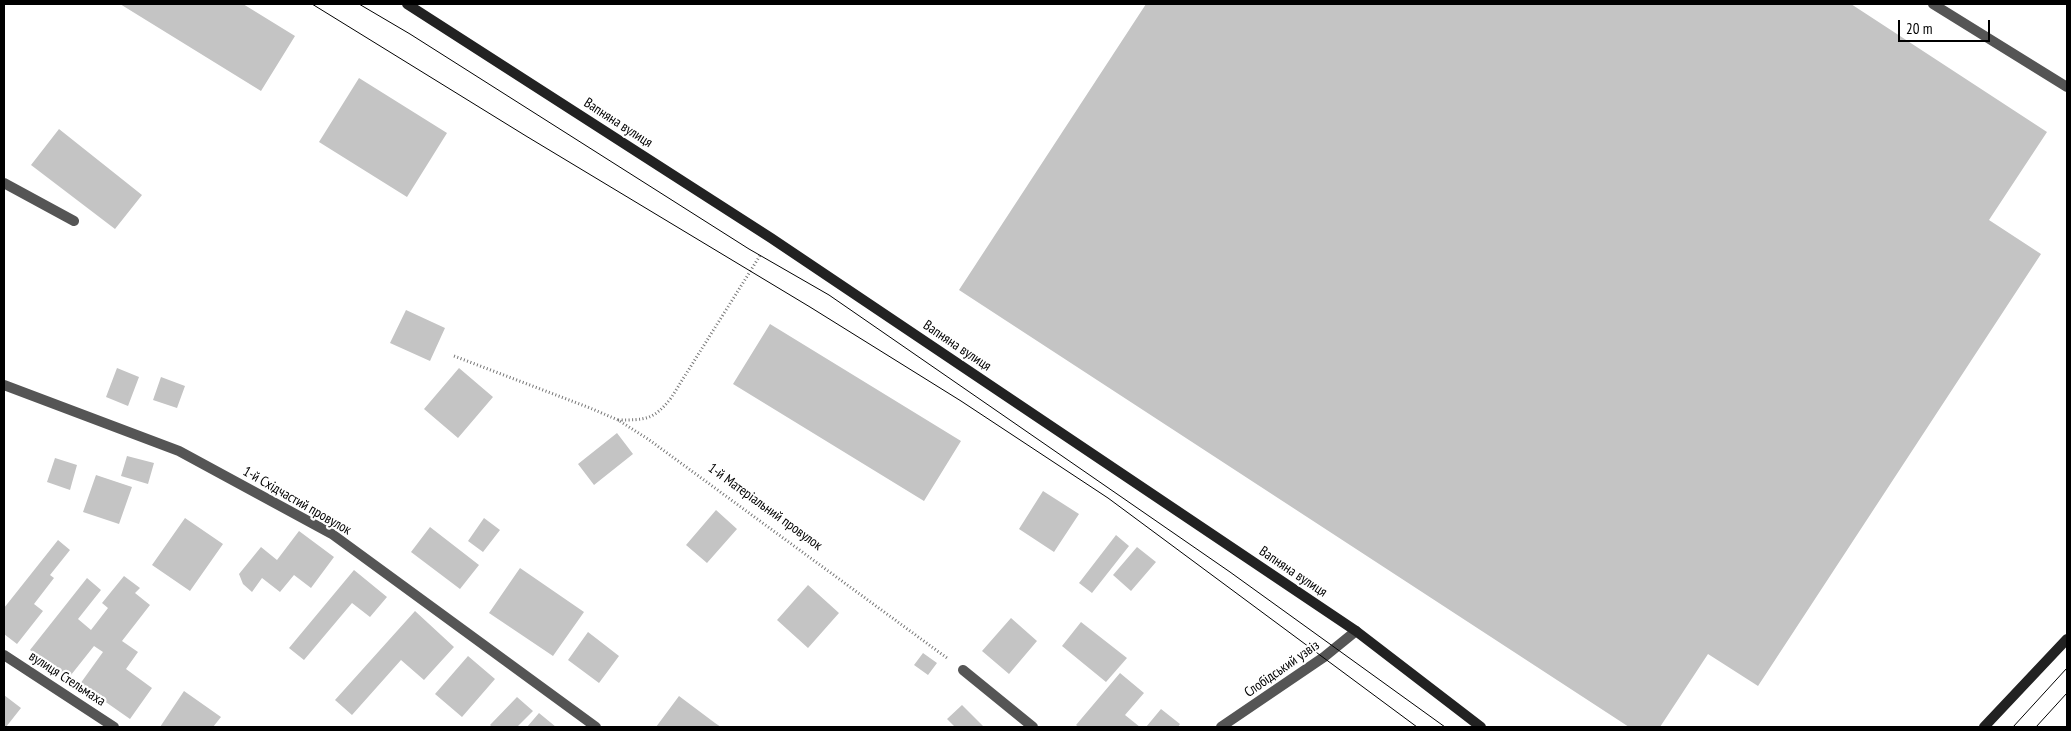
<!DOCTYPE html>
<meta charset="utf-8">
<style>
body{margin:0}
#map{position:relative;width:2071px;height:731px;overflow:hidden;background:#fff;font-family:"PT Sans Narrow",sans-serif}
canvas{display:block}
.frame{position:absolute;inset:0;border:5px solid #000;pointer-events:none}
.scale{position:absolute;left:1898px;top:20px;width:92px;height:22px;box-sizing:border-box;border:2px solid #000;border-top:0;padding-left:6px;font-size:15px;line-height:18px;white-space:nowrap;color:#000;-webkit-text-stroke:4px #fff;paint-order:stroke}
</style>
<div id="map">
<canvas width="2071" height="731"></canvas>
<div class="frame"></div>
<div class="scale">20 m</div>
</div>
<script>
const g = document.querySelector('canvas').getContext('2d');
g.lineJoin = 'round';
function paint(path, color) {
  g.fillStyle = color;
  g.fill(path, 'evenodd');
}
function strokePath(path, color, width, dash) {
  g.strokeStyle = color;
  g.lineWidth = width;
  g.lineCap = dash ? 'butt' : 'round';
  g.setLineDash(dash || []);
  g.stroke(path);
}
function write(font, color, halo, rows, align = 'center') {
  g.font = font + ' "PT Sans Narrow",sans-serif';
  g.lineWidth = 4.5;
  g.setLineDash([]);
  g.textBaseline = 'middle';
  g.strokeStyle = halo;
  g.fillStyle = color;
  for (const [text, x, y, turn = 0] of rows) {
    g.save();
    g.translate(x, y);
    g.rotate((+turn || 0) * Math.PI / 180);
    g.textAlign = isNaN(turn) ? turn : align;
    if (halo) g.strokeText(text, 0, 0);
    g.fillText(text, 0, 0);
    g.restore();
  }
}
paint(new Path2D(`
 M120,4H243L295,36L261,91Z
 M1146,4H1851L2047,132L1989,220L2041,254L1758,686L1708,654L1660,727H1629L959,290Z
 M359,78L447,133L407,197L319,142Z
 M59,129L142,195L115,229L31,165Z
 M406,310L445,328L430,361L390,343Z
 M770,324L961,441L924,501L733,384Z
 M117,368L139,377L128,406L106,397Z
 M459,368L493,397L458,438L424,409Z
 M161,377L185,386L177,408L153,400Z
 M617,433L633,454L594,485L578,464Z
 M127,456L154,463L148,484L121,476Z
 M55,458L77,465L70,490L47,482Z
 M96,475L132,487L119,524L83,512Z
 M1043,491L1079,514L1054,552L1019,529Z
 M716,510L737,529L707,563L686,545Z
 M185,518L223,544L190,591L152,565Z
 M484,518L500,530L483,552L468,541Z
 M430,527L479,565L460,589L411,552Z
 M299,531L334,557L311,588L294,575L280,592L262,578L252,592L243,584L239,574L261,547L277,560Z
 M1116,535L1129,546L1092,593L1079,583Z
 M58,540L70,550L50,575L54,578L34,604L43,611L17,644L4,634V608Z
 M1137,547L1156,562L1131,591L1113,575Z
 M520,568L584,612L553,656L489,613Z
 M354,570L387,597L370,617L352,603L304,660L289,648Z
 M124,576L140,588L135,593L150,605L122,641L138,652L126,669L152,688L130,719L80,684L103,652L94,646L67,680L30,650L87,578L101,590L78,619L91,630L108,608L102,603Z
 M808,585L839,613L808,648L777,620Z
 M415,611L454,647L424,680L401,660L352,715L335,700Z
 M1011,618L1037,641L1009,674L982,651Z
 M1081,622L1127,658L1106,682L1062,646Z
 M588,632L619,656L599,683L568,660Z
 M923,653L937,663L928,675L914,665Z
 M468,656L495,679L462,717L435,694Z
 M1120,673L1144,693L1125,715L1140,727H1079L1076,725Z
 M184,691L221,717L213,727H160Z
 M4,695L21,708L6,727H4Z
 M679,696L715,723L721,727H656Z
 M517,697L533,711L517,727H492L490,725Z
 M962,705L984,727H955L947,719Z
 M1161,709L1180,724L1178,727H1146Z
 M539,713L556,727H527Z`), '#c4c4c4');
strokePath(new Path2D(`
 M454,356L590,408L618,420L648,439L947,658
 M618,420C645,420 654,420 671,398L761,254`), '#777', 3, [1, 2.5]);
strokePath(new Path2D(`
 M1933,4L2067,87
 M4,183L74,221`), '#555', 10);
strokePath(new Path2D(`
 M4,385L179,451L332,534L596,727
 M4,655L114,727
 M963,670L1033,727
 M1221,727L1324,657L1356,631`), '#555', 10);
strokePath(new Path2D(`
 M407,4L771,238L1356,631L1481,727
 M1984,727L2067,639`), '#222', 10);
strokePath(new Path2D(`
 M312,4L526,136L810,307L961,401L1108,498L1417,727
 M359,4L410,34L749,249L829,295L1230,572L1445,727
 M2013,727L2067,668
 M2036,727L2067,693`), '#000', 1);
write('14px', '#000', '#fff', [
 ["Вапняна вулиця",618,123,33],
 ["Вапняна вулиця",957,346,34],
 ["1-й Східчастий провулок",297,501,30],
 ["1-й Матеріальний провулок",765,507,36],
 ["Вапняна вулиця",1293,572,34],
 ["Слобідський узвіз",1282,669,-35],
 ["вулиця Стельмаха",67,679,33]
]);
</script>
